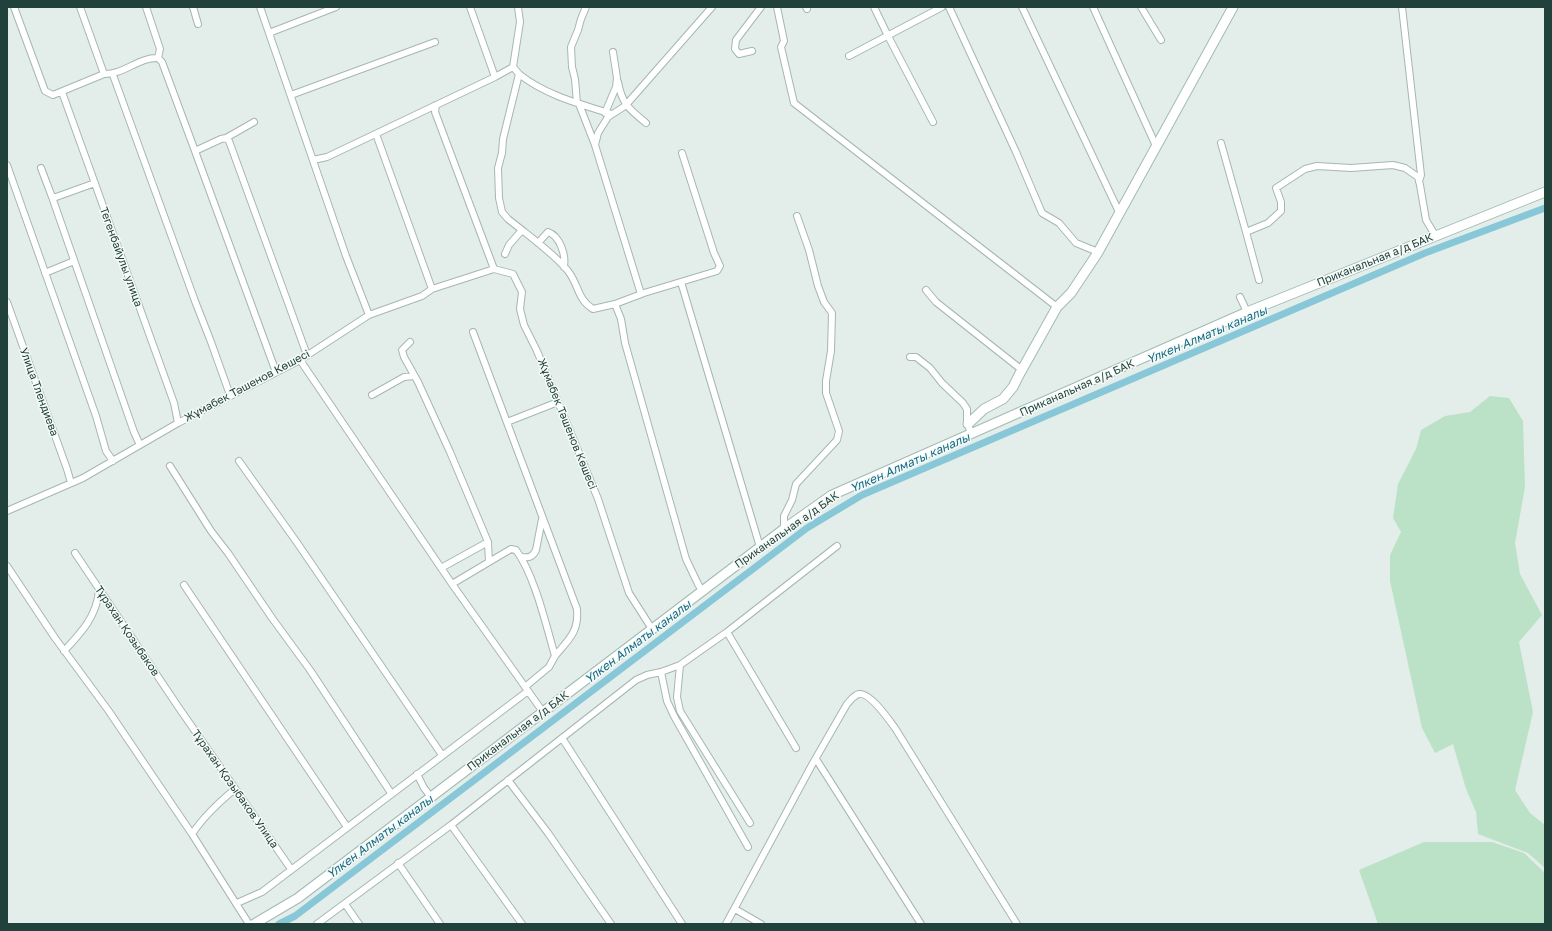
<!DOCTYPE html>
<meta charset="utf-8">
<style>
body{margin:0}
#map{position:relative;width:1552px;height:931px;overflow:hidden;background:#e3eeea;font-family:"Golos Text",sans-serif}
canvas{display:block}
.frame{position:absolute;inset:0;border:8px solid #21423b;pointer-events:none}
</style>
<div id="map">
<canvas width="1552" height="931"></canvas>
<div class="frame"></div>
</div>
<script>
const g = document.querySelector('canvas').getContext('2d');
g.lineJoin = 'round';
function paint(path, color) {
  g.fillStyle = color;
  g.fill(path, 'evenodd');
}
function strokePath(path, color, width, dash) {
  g.strokeStyle = color;
  g.lineWidth = width;
  g.lineCap = dash ? 'butt' : 'round';
  g.setLineDash(dash || []);
  g.stroke(path);
}
function write(font, color, halo, rows, align = 'center') {
  g.font = font + ' "Golos Text",sans-serif';
  g.lineWidth = 3;
  g.setLineDash([]);
  g.textBaseline = 'middle';
  g.strokeStyle = halo;
  g.fillStyle = color;
  for (const [text, x, y, turn = 0] of rows) {
    g.save();
    g.translate(x, y);
    g.rotate((+turn || 0) * Math.PI / 180);
    g.textAlign = isNaN(turn) ? turn : align;
    if (halo) g.strokeText(text, 0, 0);
    g.fillText(text, 0, 0);
    g.restore();
  }
}
paint(new Path2D(`
 M1490,396L1509,398L1523,421L1525,487L1515,543L1520,574L1542,615L1519,642L1533,712L1515,790L1530,813L1545,825V868L1528,853L1478,834L1476,812L1466,789L1453,744L1435,753L1422,728L1390,581V555L1401,532L1393,518L1398,484L1416,449L1421,430L1445,416L1470,412Z
 M1424,842H1492L1524,853L1545,873V924H1378L1359,870Z`), '#bbe1c7');
strokePath(new Path2D(`
 M279,924L295,916L807,528L862,495L1425,253L1545,208`), '#87c7d8', 7);
const street = new Path2D(`
 M14,7L45,91L53,95L104,74C123,75 139,57 158,58L162,62L195,151L276,372
 M80,7L104,74
 M146,7L160,49L158,58
 M193,7L198,24
 M260,7L346,256L369,315
 M470,7L495,77
 M777,7L784,41L781,47L794,103L1057,307
 M806,7L807,9V7
 M874,7L888,36L933,122
 M949,7L1016,152L1042,213L1059,223L1076,243L1098,252
 M1022,7L1119,212
 M1093,7L1156,146
 M1141,7L1161,40
 M1402,7L1421,175L1419,181
 M269,33L336,7
 M752,51L739,54L735,49L736,40L761,7
 M849,56L942,7
 M519,74C545,95 580,104 612,114
 M113,75L195,301L211,342L230,395
 M618,82C622,104 629,109 646,123
 M62,92L174,403L178,423
 M291,95C339,77 387,60 435,42
 M577,103L575,79L572,67L571,47L578,30L581,19L586,7
 M579,104L595,145
 M436,105L435,112L494,269
 M605,113L616,87L617,78L613,52
 M376,134L432,289
 M226,138L254,122
 M1221,143L1246,232L1268,223L1281,211V202L1276,188L1305,169L1317,166L1351,168L1393,165L1405,168L1418,177L1420,185L1426,220L1435,235
 M195,151L221,139L226,138L229,141L307,355
 M682,153L714,253L720,266L717,271L644,293L615,304L621,319L625,343L686,559L698,584L702,591
 M313,160L327,157L495,77L513,67
 M7,165L96,416L106,451L113,461
 M41,168L52,197
 M95,183L56,197H52L134,432L140,445
 M522,230C536,241 557,257 568,271C579,285 577,299 593,309L615,304
 M1246,232L1259,280
 M538,243L548,232C560,236 566,255 564,267
 M505,254L509,245L522,230L508,219L502,212L499,198L498,168L502,153L503,139L519,74L513,67L520,22L518,7
 M45,273L74,261
 M681,282L760,547
 M926,290L936,302L1022,370
 M641,294L595,145L598,133L608,117L625,106L712,7
 M1240,297L1247,312
 M7,302L67,469L71,483
 M473,332L577,609C579,632 569,639 555,656
 M410,342L402,350L404,357L418,382L450,452L488,542L489,562L452,584
 M910,357H916L930,368L942,383L963,403L967,409V421L971,434
 M300,360L452,584L543,712
 M372,395L404,377L414,376
 M507,422L558,402
 M239,461L298,544L442,755
 M170,466L211,531L228,553L272,618L310,670L391,793
 M7,511L83,478L178,423L300,360L369,315L422,296L432,289L494,269L513,274L522,292L520,309L524,325L537,351L598,499L629,593L652,629
 M784,529V516L792,500L796,484L837,440L839,431L826,393V381L831,351L832,313L824,302L818,286L809,250L797,216
 M75,553L179,708L291,869
 M522,557C529,558 533,557 536,550L542,519
 M489,562L511,549L516,550C535,576 546,625 555,656L549,667L525,687
 M7,566L55,638L108,710L192,834L249,924
 M441,568L488,542
 M184,585L347,827
 M727,632L796,748
 M64,651C81,633 97,616 99,590
 M680,665L677,697L680,711L750,823
 M661,672L667,701L674,716L748,847
 M562,738L682,924
 M816,759L921,924
 M417,774L424,788L431,797
 M508,780L548,833L611,924
 M451,825L522,924
 M192,834C204,816 218,803 235,789
 M398,863L440,924
 M237,903L262,892L528,691
 M345,904L359,924
 M735,909L761,924
 M317,924L451,825L636,680L647,675L661,672L680,665L727,632L837,546
 M726,924L813,763L847,704C851,700 854,695 859,694C870,692 889,720 895,728L1017,924`);
const secondary = new Path2D(`
 M968,424L984,409L1003,399L1013,387L1019,375L1057,307L1071,293L1097,254L1233,7
 M254,924L298,898L784,529L832,495L1247,312L1545,192`);
strokePath(street, '#a5b7b2', 8);
strokePath(secondary, '#a1bbb3', 11);
strokePath(street, '#fff', 6);
strokePath(secondary, '#fff', 9);
write('11px', '#21423b', '#f5faf8', [
 ["Тегенбайулы улица",121,257,70],
 ["Приканальная а/д БАК",1375,260,-22],
 ["Жұмабек Тәшенов Көшесі",247,386,-28],
 ["Приканальная а/д БАК",1077,388,-24],
 ["Улица Тлендиева",39,392,70],
 ["Жұмабек Тәшенов Көшесі",567,424,68],
 ["Приканальная а/д БАК",787,530,-35],
 ["Тұрахан Қозыбаков",127,631,56],
 ["Приканальная а/д БАК",518,731,-37],
 ["Тұрахан Қозыбаков Улица",235,789,55]
]);
write('italic 12px', '#156b84', '#f5faf8', [
 ["Үлкен Алматы каналы",1207,335,-23],
 ["Үлкен Алматы каналы",910,463,-24],
 ["Үлкен Алматы каналы",638,642,-37],
 ["Үлкен Алматы каналы",380,837,-37]
]);
</script>
